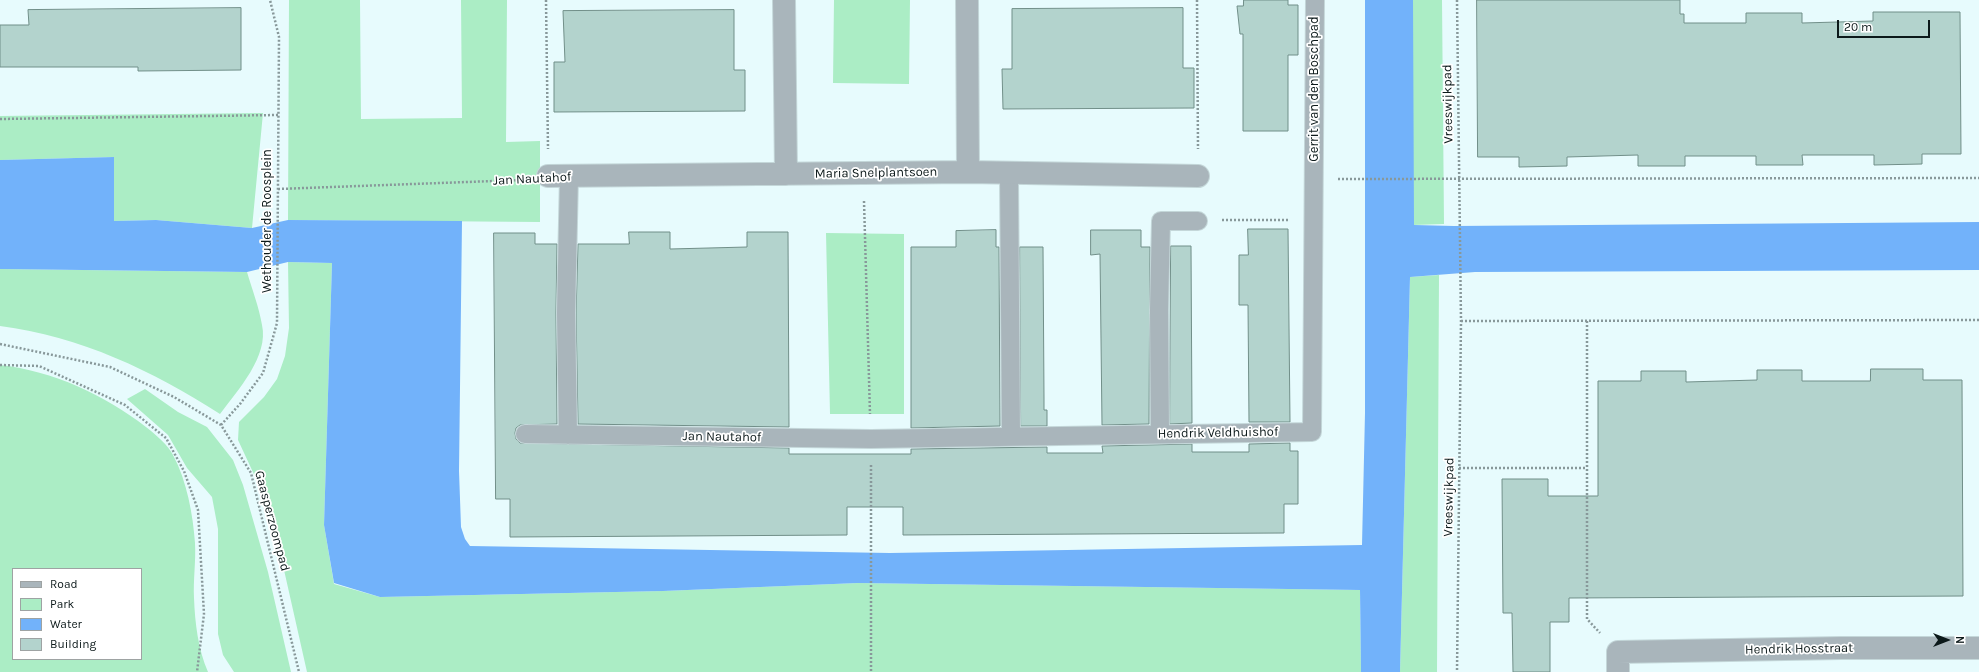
<!DOCTYPE html>
<style>
body{margin:0}
#map{position:relative;width:1979px;height:672px;overflow:hidden;background:#e7fbfd;font-family:Karla,sans-serif}
canvas{display:block}
.legend{position:absolute;left:12px;top:568px;width:130px;height:92px;box-sizing:border-box;background:#fff;border:1px solid #9ea3a3;margin:0;padding:5px 7px;list-style:none;font-size:12px;color:#0c191a}
.legend li{display:flex;align-items:center;gap:8px;height:20px}
.legend b{width:20px;border:1px solid #9ea3a3}
.north{position:absolute;left:1927px;top:620px;width:40px;height:40px;-webkit-text-stroke:3px #fff;paint-order:stroke;rotate:90deg;font-size:11px;font-weight:700;line-height:16px;text-align:center;color:#0c191a}
.north::after{content:'';display:block;margin:auto;width:14px;height:18px;background:#0c191a;clip-path:polygon(50% 0,100% 100%,50% 72%,0 100%)}
.scale{position:absolute;left:1837px;top:20px;width:93px;height:18px;box-sizing:border-box;border:2px solid #0c191a;border-top:0;padding-left:5px;font-size:12px;line-height:14px;white-space:nowrap;color:#0c191a;-webkit-text-stroke:3px #fff;paint-order:stroke}
</style>
<div id="map">
<canvas width="1979" height="672"></canvas>
<ul class="legend">
<li><b style="height:5px;background:#a9b5bb"></b>Road</li>
<li><b style="height:11px;background:#abedc5"></b>Park</li>
<li><b style="height:11px;background:#72b2fa"></b>Water</li>
<li><b style="height:11px;background:#b3d3cd"></b>Building</li>
</ul>
<div class="north">N</div>
<div class="scale">20 m</div>
</div>
<script>
const g = document.querySelector('canvas').getContext('2d');
g.lineJoin = 'round';
function paint(path, color) {
  g.fillStyle = color;
  g.fill(path, 'evenodd');
}
function strokePath(path, color, width, dash) {
  g.strokeStyle = color;
  g.lineWidth = width;
  g.lineCap = dash ? 'butt' : 'round';
  g.setLineDash(dash || []);
  g.stroke(path);
}
function write(font, color, halo, rows, align = 'center') {
  g.font = font + ' Karla,sans-serif';
  g.lineWidth = 3.5;
  g.setLineDash([]);
  g.textBaseline = 'middle';
  g.strokeStyle = halo;
  g.fillStyle = color;
  for (const [text, x, y, turn = 0] of rows) {
    g.save();
    g.translate(x, y);
    g.rotate((+turn || 0) * Math.PI / 180);
    g.textAlign = isNaN(turn) ? turn : align;
    if (halo) g.strokeText(text, 0, 0);
    g.fillText(text, 0, 0);
    g.restore();
  }
}
paint(new Path2D(`
 M289,0H360L361,119L462,118L461,0H507L506,142L540,141V222L288,220Z
 M834,0H910L909,84L833,83Z
 M1413,0H1442L1444,224L1413,225Z
 M263,113L252,228L156,220L114,221V157L0,160V116Z
 M826,233L904,234V414H830Z
 M288,262L332,263L324,525L334,584L380,597L663,591L858,583L1360,590L1361,672H307L275,530L258,483L238,440L239,422L264,397L277,379L285,356L289,328Z
 M0,269L247,272C252,289 259,307 262,325C269,356 238,390 220,414C153,371 80,336 0,326Z
 M1439,275L1437,672H1400L1410,277Z
 M0,365C53,371 105,395 146,427C156,435 168,445 173,455C187,481 193,515 195,543C196,562 193,580 194,598C195,623 198,649 208,672H0ZM13,569H141V659H13Z
 M145,389L178,412L207,427L233,460L243,485L268,572L291,672H234L223,655L218,634V529L212,497L187,468L168,435L127,399Z`), '#abedc5');
paint(new Path2D(`
 M1365,0H1413L1414,225L1454,226L1979,222V270L1475,272L1410,277L1400,672H1361L1360,590L858,583L663,591L380,597L334,583L324,525L332,263L288,262L247,272L0,269V160L114,157V221L156,220L252,228L288,220L462,221L459,471L461,527L465,539L470,546L890,553L1362,545L1365,413Z`), '#72b2fa');
const building = new Path2D(`
 M1244,0H1288V5H1298V55H1288V131H1243V34H1240L1237,6H1243Z
 M1477,0H1680V14H1684V23H1746V13H1802V23L1873,21V12H1960L1961,154H1922V164L1874,165V155H1802L1803,165H1756V156H1685V166H1638V155L1567,157V166L1519,167V157H1478Z
 M241,8V70L138,71V67H0V25H29L28,10Z
 M1183,8V68H1194V108L1003,109L1002,69H1012V9Z
 M734,10V70H745V111L554,112V62H565L563,11Z
 M1248,229H1288L1290,422H1249L1248,305H1239V255H1248Z
 M996,230V247H999L1000,426L911,428V247H956V231Z
 M1091,230H1141V247H1150L1149,424L1102,425L1100,254L1091,255Z
 M629,232H670V249L747,247V232H788L789,427L578,424L576,313L578,244H629Z
 M494,233H535V244H557L556,313L557,424L520,425L516,428L515,433L516,439L520,443L789,448V454H911V449L1047,447V453H1103L1102,446L1192,444V452H1249V444L1290,443V451H1298V504H1284V533L903,535V507H847V535L510,537V499H496Z
 M1171,246H1191L1192,423L1170,424Z
 M1020,247H1043L1044,398V410H1047V426H1021Z
 M1871,369H1923V380H1962L1963,596L1569,598V622H1550V672H1513L1512,613H1503L1502,479H1548V496H1598V381H1641V371H1686V382L1757,380V370H1802V381H1870Z`);
paint(building, '#b3d3cd');
strokePath(building, '#718f89', 1);
const pedestrian = new Path2D(`
 M1009,174L1011,437
 M525,434L871,439L1312,432L1315,0
 M1160,434L1159,310L1161,221H1198
 M568,435L566,313L569,176`);
const minor = new Path2D(`
 M784,0L786,174
 M967,0L968,172
 M548,176L968,172L1198,176
 M1618,672V652L1841,648H1979`);
strokePath(pedestrian, '#c4d7d9', 20);
strokePath(minor, '#c4d7d9', 24);
strokePath(new Path2D(`
 M546,0L548,149
 M1197,0L1198,149
 M1457,0L1461,321L1457,672
 M0,119L278,115
 M1338,179L1979,178
 M278,189L521,180
 M864,201L870,414
 M1222,220H1289
 M1461,321L1979,320
 M1587,321V619L1600,633
 M0,344L110,367L174,397L221,425L251,473L299,672
 M0,365L39,366L125,405L166,438L184,471L198,510L204,614L197,672
 M221,425L240,404L263,373L277,323L279,37L270,0
 M871,465V672
 M1459,468H1586`), '#88989a', 2.5, [2, 2]);
strokePath(pedestrian, '#a9b5bb', 18);
strokePath(minor, '#a9b5bb', 22);
write('13px', '#0c191a', '#fff', [
 ["Gerrit van den Boschpad",1314,89,-90],
 ["Vreeswijkpad",1448,104,-91],
 ["Maria Snelplantsoen",876,173,-1],
 ["Jan Nautahof",532,179,-3],
 ["Wethouder de Roosplein",267,221,-90],
 ["Hendrik Veldhuishof",1218,433,-1],
 ["Jan Nautahof",722,437,1],
 ["Vreeswijkpad",1449,497,-89],
 ["Gaasperzoompad",272,521,75],
 ["Hendrik Hosstraat",1799,649,-1]
]);
</script>
